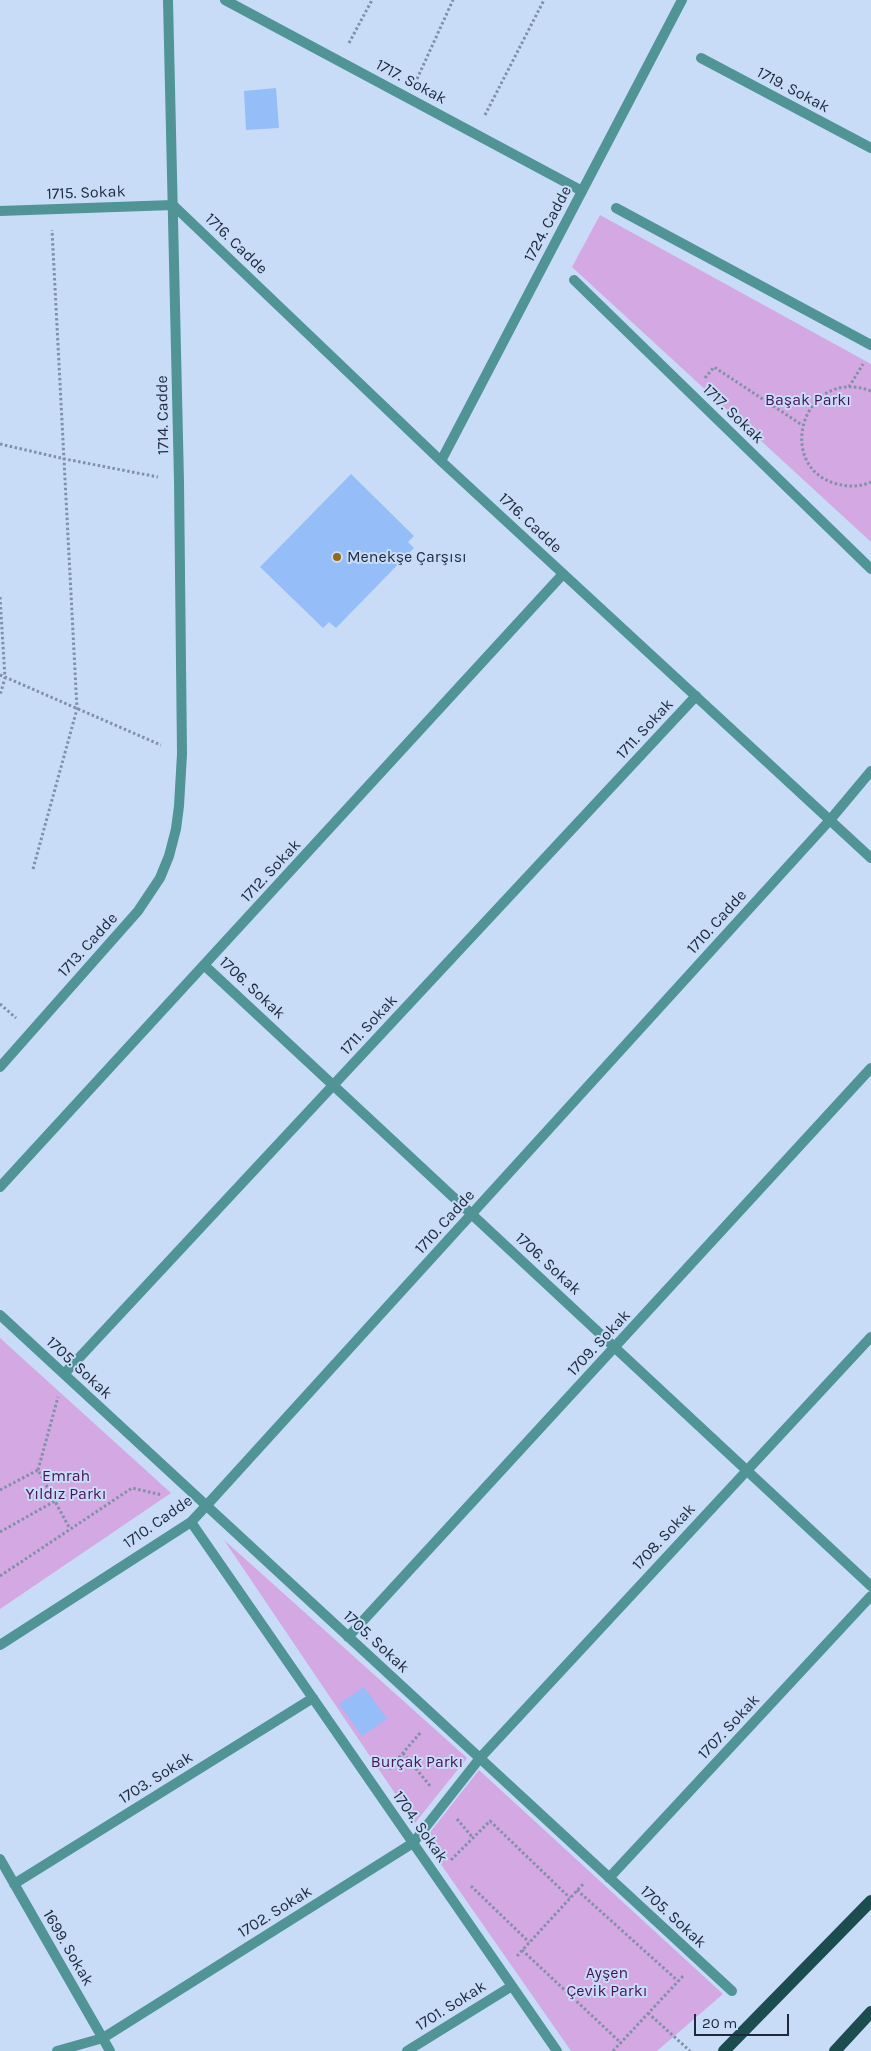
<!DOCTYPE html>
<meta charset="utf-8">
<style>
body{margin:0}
#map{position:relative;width:871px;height:2051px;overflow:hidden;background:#c8dcf8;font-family:Karla,sans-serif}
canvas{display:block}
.scale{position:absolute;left:694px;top:2014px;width:95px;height:22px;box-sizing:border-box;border:2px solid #1e2a3c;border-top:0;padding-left:6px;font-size:15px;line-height:18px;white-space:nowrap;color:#1e2a3c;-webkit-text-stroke:4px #c8dcf8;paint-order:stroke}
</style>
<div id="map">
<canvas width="871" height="2051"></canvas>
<div class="scale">20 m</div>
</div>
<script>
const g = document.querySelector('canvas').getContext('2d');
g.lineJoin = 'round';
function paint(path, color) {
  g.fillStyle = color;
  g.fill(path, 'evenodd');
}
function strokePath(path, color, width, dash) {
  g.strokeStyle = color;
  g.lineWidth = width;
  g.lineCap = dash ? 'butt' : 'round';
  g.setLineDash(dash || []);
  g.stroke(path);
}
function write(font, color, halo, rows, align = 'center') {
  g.font = font + ' Karla,sans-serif';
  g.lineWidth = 4;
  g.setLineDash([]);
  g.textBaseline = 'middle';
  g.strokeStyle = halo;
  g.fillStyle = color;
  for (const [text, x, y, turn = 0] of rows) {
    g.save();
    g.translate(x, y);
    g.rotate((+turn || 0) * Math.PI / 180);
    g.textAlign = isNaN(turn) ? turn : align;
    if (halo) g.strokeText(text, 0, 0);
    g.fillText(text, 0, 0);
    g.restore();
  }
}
paint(new Path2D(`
 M600,215L871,364V542L572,267Z
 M0,1338L171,1493L0,1609Z
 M224,1540L467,1758L415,1823Z
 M479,1770L723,1994L657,2051H571L424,1840Z`), '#d4a8e2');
paint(new Path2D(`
 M276,88L279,128L246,130L244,91Z
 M351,474L414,536L408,542L414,548L336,628L329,622L323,628L260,567Z
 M364,1687L387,1719L362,1736L339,1704Z`), '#95bdf7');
strokePath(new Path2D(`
 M349,43L372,0
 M417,79L453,0
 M485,115L544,0
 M705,378L714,367L802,425
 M849,387L863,364
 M871,391C803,365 773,467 837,484C849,487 860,487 871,482
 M0,444L65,459L158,477
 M0,597L5,678L0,695
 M0,675L161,745
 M33,869L77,709L52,230
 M0,1004L16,1018
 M38,1470L58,1397
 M0,1490L38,1470L70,1529
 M0,1532L55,1501
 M0,1576L132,1488L162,1495
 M403,1753L431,1787
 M389,1769L421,1732
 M457,1819L473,1838
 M451,1860L490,1821L570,1898
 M471,1886L529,1942
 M577,1890L678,1981
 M522,1950L621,2043
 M517,1956L584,1883
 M648,2013L690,2051
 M613,2051L684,1975`), '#8090a8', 3, [2.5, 2.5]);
strokePath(new Path2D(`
 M225,0L582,191
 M701,58L871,148
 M616,208L871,345
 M0,211L173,205
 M574,280L871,569
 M204,965L871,1586
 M0,1187L563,574
 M0,1315L732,1991
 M64,1374L696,696
 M191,1522L557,2051
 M348,1637L871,1068
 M0,1859L110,2051
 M609,1878L871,1596
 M14,1884L313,1698
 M57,2051L103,2038L413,1843L480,1758L871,1337
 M407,2051L512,1986`), '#509496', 10);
strokePath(new Path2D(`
 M173,205L441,461L871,858
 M441,461L682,0
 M0,1067L138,911L160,878L169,856L176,829L179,806L182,754L179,481L168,0
 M0,1645L191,1522L206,1506L830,820L871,771`), '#509496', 10);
strokePath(new Path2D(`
 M724,2051L871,1901
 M835,2051L871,2012`), '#1c4d4e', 12);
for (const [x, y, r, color] of [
 [337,557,5,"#956915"]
]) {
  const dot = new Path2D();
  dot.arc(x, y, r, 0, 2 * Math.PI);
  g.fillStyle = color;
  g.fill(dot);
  strokePath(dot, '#c8dcf8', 2);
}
write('16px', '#1e2a3c', '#c8dcf8', [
 ["1717. Sokak",411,82,28],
 ["1719. Sokak",793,90,28],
 ["1715. Sokak",86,193,-2],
 ["1724. Cadde",548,224,-62],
 ["1716. Cadde",236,244,44],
 ["1717. Sokak",733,414,44],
 ["1714. Cadde",163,415,-91],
 ["1716. Cadde",530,523,43],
 ["1711. Sokak",645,729,-47],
 ["1712. Sokak",271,871,-47],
 ["1710. Cadde",717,922,-48],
 ["1713. Cadde",88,945,-48],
 ["1706. Sokak",252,988,43],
 ["1711. Sokak",369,1025,-47],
 ["1710. Cadde",445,1222,-48],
 ["1706. Sokak",548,1264,43],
 ["1709. Sokak",599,1343,-47],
 ["1705. Sokak",79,1368,43],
 ["1710. Cadde",158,1522,-35],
 ["1708. Sokak",664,1537,-47],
 ["1705. Sokak",376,1642,43],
 ["1707. Sokak",729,1727,-47],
 ["1703. Sokak",156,1778,-32],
 ["1704. Sokak",420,1827,55],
 ["1702. Sokak",275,1912,-32],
 ["1705. Sokak",673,1917,43],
 ["1699. Sokak",68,1948,60],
 ["1701. Sokak",451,2006,-32]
]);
write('16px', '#491358', '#c8dcf8', [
 ["Başak Parkı",808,400],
 ["Emrah",66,1476],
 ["Yıldız Parkı",66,1494],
 ["Burçak Parkı",417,1762],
 ["Ayşen",607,1973],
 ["Çevik Parkı",607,1991]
]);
write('16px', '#1e2a3c', '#c8dcf8', [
 ["Menekşe Çarşısı",347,557]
], 'left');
</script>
